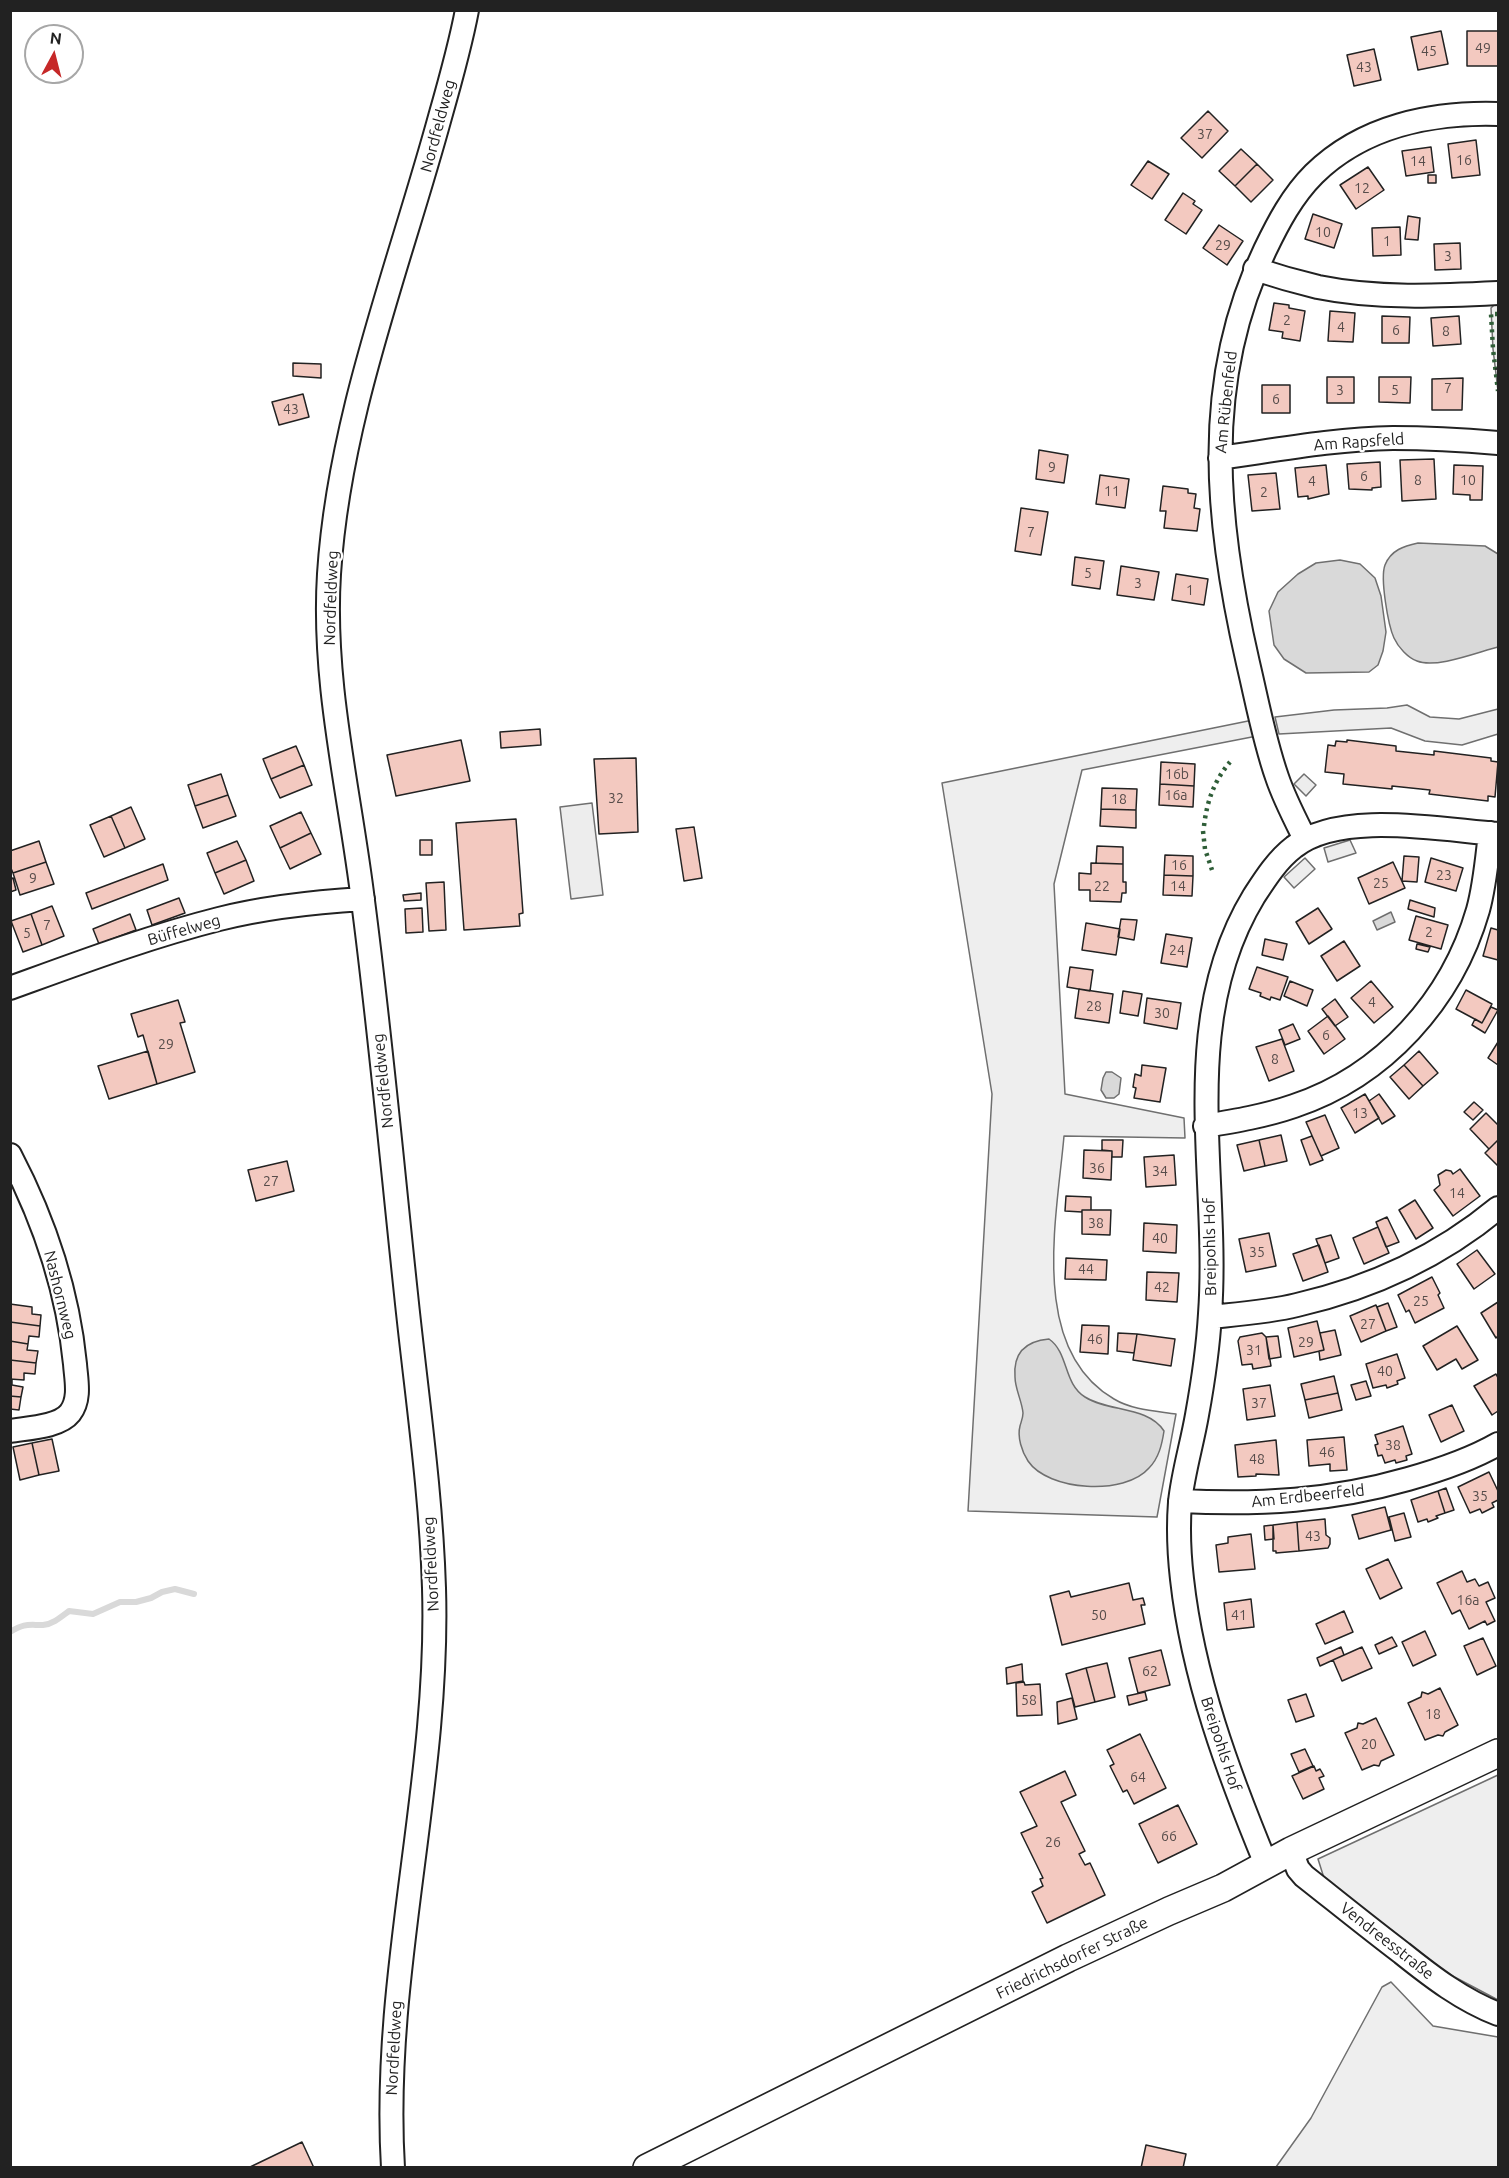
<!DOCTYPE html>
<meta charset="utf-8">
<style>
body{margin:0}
#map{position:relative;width:1509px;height:2178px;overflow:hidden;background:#fff;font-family:Ubuntu,sans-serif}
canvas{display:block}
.frame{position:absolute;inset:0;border:12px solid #222;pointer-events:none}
.north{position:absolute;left:24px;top:24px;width:60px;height:60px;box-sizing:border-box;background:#fff;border:2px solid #a7a7a7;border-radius:50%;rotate:7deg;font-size:16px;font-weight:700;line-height:24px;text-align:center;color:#222}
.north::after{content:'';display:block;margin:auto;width:21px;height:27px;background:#c62828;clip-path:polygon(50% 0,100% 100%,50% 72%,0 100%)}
</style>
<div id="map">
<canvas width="1509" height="2178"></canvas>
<div class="frame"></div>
<div class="north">N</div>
</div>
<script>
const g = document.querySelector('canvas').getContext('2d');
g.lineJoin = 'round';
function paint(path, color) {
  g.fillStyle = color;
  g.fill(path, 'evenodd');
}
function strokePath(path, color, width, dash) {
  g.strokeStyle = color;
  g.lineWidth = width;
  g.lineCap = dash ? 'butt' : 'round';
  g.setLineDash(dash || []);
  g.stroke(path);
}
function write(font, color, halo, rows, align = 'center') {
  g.font = font + ' Ubuntu,sans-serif';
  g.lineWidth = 4.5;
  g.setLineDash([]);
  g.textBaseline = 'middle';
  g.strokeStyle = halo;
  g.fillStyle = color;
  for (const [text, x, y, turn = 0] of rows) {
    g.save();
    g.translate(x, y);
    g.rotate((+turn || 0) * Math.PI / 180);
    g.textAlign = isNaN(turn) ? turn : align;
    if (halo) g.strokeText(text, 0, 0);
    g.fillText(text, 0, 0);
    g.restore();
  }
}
const green = new Path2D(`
 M1497,302H1498V391L1493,349L1491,308Z
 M1407,705L1430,717L1459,719L1498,709V734L1462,745L1425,741L1391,728L1279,734L1275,717L1334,710L1387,708Z
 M1253,720L1257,736L1082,770L1054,884L1065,1094L1184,1118L1185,1138L1064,1136C1057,1217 1028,1349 1114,1399C1132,1410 1156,1411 1176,1414L1157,1517L968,1511L992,1094L942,783Z
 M1498,1775V2000L1447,1973L1324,1878L1318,1859Z
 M1391,1982L1433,2026L1498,2037V2167H1276L1311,2118L1382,1987Z`);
paint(green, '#eee');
strokePath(green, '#6f6f6f', 1.5);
const parking = new Path2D(`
 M1304,774L1316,785L1306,796L1294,784Z
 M592,803L603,895L571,899L560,807Z
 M1350,840L1356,853L1328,862L1324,848Z
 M1305,858L1315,869L1294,888L1284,877Z`);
paint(parking, '#ededed');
strokePath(parking, '#6f6f6f', 1.5);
const water = new Path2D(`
 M1418,543L1485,546L1498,554V647C1478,652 1436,669 1417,661C1408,658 1398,647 1394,638C1388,625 1380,578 1385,565C1391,550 1404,546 1418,543Z
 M1340,560L1360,564L1375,578L1381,596L1386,632L1383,651L1378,665L1369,672L1306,673L1284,659L1274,645L1269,611L1278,592L1298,574L1316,563Z
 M1391,912L1395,922L1377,930L1373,921Z
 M1106,1072H1112L1121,1078L1119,1094L1114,1098H1106L1101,1090L1103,1078Z
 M1049,1339C1069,1353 1063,1383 1085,1397C1108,1412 1148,1406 1164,1431C1162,1444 1159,1458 1149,1468C1125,1496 1048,1491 1028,1461C1022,1452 1017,1437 1020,1426C1021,1422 1023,1418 1023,1413C1022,1401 1015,1389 1015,1377C1013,1352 1026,1341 1049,1339Z`);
paint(water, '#d9d9d9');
strokePath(water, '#6f6f6f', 1.5);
strokePath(new Path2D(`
 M10,1632C25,1623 27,1625 43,1625C53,1624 61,1617 69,1611L93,1614L120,1602H136L151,1598L162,1592L175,1589L194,1594`), '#d9d9d9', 6);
const building = new Path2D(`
 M1441,31L1448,64L1418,70L1411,37Z
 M1467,31H1498V66H1467Z
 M1374,49L1381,80L1354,86L1347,55Z
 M1208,111L1228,131L1202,158L1181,138Z
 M1476,140L1480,175L1452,178L1448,144Z
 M1431,147L1434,172L1406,176L1402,151Z
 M1241,149L1257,164L1235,186L1219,171Z
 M1148,161L1169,174L1152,199L1131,185Z
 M1257,164L1273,180L1251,202L1235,186Z
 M1368,167L1384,190L1356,209L1340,185Z
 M1428,175H1436V183H1428Z
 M1183,193L1195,201L1193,204L1202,210L1186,234L1165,220Z
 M1313,214L1342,224L1334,248L1305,239Z
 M1408,216L1420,218L1418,240L1405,239Z
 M1219,225L1243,241L1227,265L1203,248Z
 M1400,227L1401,255L1373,256L1372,228Z
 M1460,243L1461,269L1435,270L1434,244Z
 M1274,303L1289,305V308L1305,311L1300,341L1282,338L1283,332L1269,330Z
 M1330,311L1355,313L1353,342L1328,341Z
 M1382,316L1410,317L1409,343H1382Z
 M1459,316L1461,344L1433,346L1431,318Z
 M293,363L321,364V378L293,376Z
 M1327,377H1354V403H1327Z
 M1379,377H1411L1410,403L1379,402Z
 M1463,378L1462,410H1432V379Z
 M1262,385H1290V413H1262Z
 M303,394L309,417L279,425L272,402Z
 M1039,450L1068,455L1064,483L1036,479Z
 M1434,459L1436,499L1402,501L1400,460Z
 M1380,462L1381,487L1372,488V490L1349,489L1347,464Z
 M1326,465L1329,494L1308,499V496L1298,497L1295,468Z
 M1454,465L1483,466L1482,500H1470V495L1453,494Z
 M1276,473L1280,509L1252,511L1248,475Z
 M1100,475L1129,479L1125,508L1096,504Z
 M1163,486L1188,489V493L1196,494L1194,508L1200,509L1197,531L1164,528L1166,511H1160Z
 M1021,508L1048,512L1041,555L1015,551Z
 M1075,557L1104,561L1100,589L1072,585Z
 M1121,566L1159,572L1154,600L1117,595Z
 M1176,574L1208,579L1204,605L1172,600Z
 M540,729L541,745L501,748L500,732Z
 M461,740L470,781L396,796L387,755Z
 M1347,740L1396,746V751L1434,755V751L1491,758V761L1498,762L1495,797L1488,796V801L1429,794L1430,790L1392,786V789L1343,784L1344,774L1325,772L1328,745L1335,746L1336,741L1347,742Z
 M296,746L304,765L271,779L263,759Z
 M636,758L638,832L599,834L594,759Z
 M1161,762L1195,764L1194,786L1160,784Z
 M304,765L312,785L280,798L271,779Z
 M221,774L228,795L195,806L188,785Z
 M1160,784L1194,786L1193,807L1159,805Z
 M1102,788L1137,789L1136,810L1101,809Z
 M228,795L236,816L203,828L195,806Z
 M131,807L145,839L125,848L111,816Z
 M1101,809L1136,810V828L1100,826Z
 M301,812L311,833L280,848L270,826Z
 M111,816L125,848L104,857L90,825Z
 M516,819L523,913L519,914L520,926L464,930L456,823Z
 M694,827L702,878L684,881L676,829Z
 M311,833L321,854L290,869L280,848Z
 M420,840H432V855H420Z
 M39,841L46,862L13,873L10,866V851Z
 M237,841L246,860L215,873L207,853Z
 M1097,846L1123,847V864L1096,863Z
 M1165,855L1193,856V876L1164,875Z
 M1404,856L1419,857L1417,882L1402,881Z
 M1431,858L1463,868L1456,891L1425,882Z
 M246,860L254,881L224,894L215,873Z
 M46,862L54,884L20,895L13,873Z
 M1393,862L1405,888L1369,904L1358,878Z
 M1091,863L1123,864V882H1126V893H1122L1121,902L1090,901V890H1079V873L1091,874Z
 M163,864L168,880L92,909L86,893Z
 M1164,875L1193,876L1192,896L1163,895Z
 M13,878L16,890L10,892V879Z
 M444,882L446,930L429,931L426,883Z
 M421,893V900L404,901L403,895Z
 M179,898L185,913L152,925L147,910Z
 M1410,900L1435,908L1434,917L1408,909Z
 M52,906L64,936L42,945L31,914Z
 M422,908L423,932L406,933L405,909Z
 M1318,908L1332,929L1309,944L1296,922Z
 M31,914L42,945L23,952L11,921Z
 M130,914L136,930L99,944L93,929Z
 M1416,916L1448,925L1441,949L1409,940Z
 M1121,919L1137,920L1134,940L1118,937Z
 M1086,923L1120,929L1116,955L1082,950Z
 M1491,928L1498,930V960L1483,956Z
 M1166,934L1192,938L1187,967L1161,963Z
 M1265,939L1287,944L1283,960L1262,955Z
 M1344,941L1360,966L1337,981L1321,956Z
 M1417,944L1430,947L1428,952L1416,949Z
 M1070,967L1093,970L1090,991L1067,987Z
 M1257,967L1288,977L1280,1000L1271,997L1270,1000L1260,996L1261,993L1249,989Z
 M1290,981L1313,990L1307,1006L1284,996Z
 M1371,981L1393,1007L1374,1023L1351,998Z
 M1079,989L1113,994L1109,1023L1075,1018Z
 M1466,990L1492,1004L1482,1023L1456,1009Z
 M1123,991L1142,994L1138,1016L1120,1013Z
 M1147,998L1181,1003L1177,1029L1144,1023Z
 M1335,999L1348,1017L1335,1026L1322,1009Z
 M178,1000L185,1022L180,1023L195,1072L157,1084L143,1035L138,1037L131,1014Z
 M1491,1007L1498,1010L1485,1033L1472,1025L1475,1019L1482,1023Z
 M1328,1016L1345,1039L1324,1054L1308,1031Z
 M1293,1024L1300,1039L1285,1045L1279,1030Z
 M1282,1039L1294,1071L1269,1081L1256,1047Z
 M1498,1042V1065L1488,1058Z
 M148,1051L157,1084L109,1099L98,1066Z
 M1419,1051L1438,1073L1423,1086L1404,1065Z
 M1142,1065L1166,1068L1160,1102L1134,1098L1136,1088L1133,1087L1135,1074L1141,1076Z
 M1404,1065L1423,1086L1409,1099L1390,1077Z
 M1365,1094L1379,1118L1355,1133L1341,1108Z
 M1379,1094L1395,1116L1382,1124L1369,1101Z
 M1474,1102L1483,1110L1473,1120L1464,1112Z
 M1486,1113L1498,1125V1140L1489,1149L1470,1129Z
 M1325,1115L1339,1148L1321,1156L1306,1122Z
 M1281,1135L1287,1161L1265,1166L1259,1140Z
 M1312,1136L1323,1160L1310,1165L1301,1140Z
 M1102,1140H1123L1122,1157H1112V1151L1102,1150Z
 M1259,1140L1265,1166L1244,1171L1237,1145Z
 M1498,1140V1166L1485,1153Z
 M1084,1150L1112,1151L1111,1180L1083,1178Z
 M1174,1155L1176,1185L1146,1187L1144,1157Z
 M287,1161L294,1191L256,1201L248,1170Z
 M1460,1169L1480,1196L1453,1216L1434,1190L1440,1185L1438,1175L1446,1170L1451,1171L1453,1174Z
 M1066,1196L1091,1197V1210H1082V1212L1065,1211Z
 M1415,1200L1433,1228L1416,1239L1399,1210Z
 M1082,1210H1111L1110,1235L1082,1234Z
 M1387,1217L1399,1242L1386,1247L1376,1222Z
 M1144,1223L1177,1225L1176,1253L1143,1251Z
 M1378,1227L1389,1253L1364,1264L1353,1238Z
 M1269,1233L1276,1266L1246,1272L1239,1239Z
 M1331,1235L1339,1258L1325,1263L1316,1239Z
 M1319,1245L1328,1272L1303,1281L1293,1254Z
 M1477,1250L1495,1274L1474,1289L1457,1264Z
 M1066,1258L1107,1260L1106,1280L1065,1279Z
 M1147,1272L1179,1273L1177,1302L1146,1300Z
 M1432,1277L1440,1293L1438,1295L1444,1308L1415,1323L1409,1310L1406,1312L1398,1295Z
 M1498,1302V1336L1496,1338L1481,1313Z
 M1388,1303L1397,1327L1386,1331L1377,1307Z
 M10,1304L32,1307V1314L41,1315L40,1326L10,1322Z
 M1376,1305L1386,1331L1361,1342L1350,1316Z
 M1317,1321L1324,1350L1294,1357L1288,1328Z
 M10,1322L40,1326L39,1337L29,1336L28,1344L10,1341Z
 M1082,1325L1109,1326L1108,1354L1080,1352Z
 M1457,1326L1478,1360L1462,1369L1456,1359L1437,1370L1423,1346Z
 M1335,1330L1341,1355L1320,1360L1319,1351L1324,1350L1320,1333Z
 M1118,1333L1137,1334L1134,1353L1117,1351Z
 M1262,1333L1266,1337L1271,1366L1253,1369L1252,1364L1242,1365L1238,1341L1240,1337Z
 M1137,1334L1175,1339L1171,1366L1133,1360Z
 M1278,1336L1281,1357L1269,1359L1266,1337Z
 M10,1341L28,1344L27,1350L38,1351L36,1363L10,1360Z
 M1397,1354L1405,1378L1397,1381L1398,1384L1387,1388L1386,1385L1373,1388L1366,1364Z
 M10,1360L36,1363L35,1374L24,1373V1380L10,1379Z
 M1496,1374L1498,1378V1411L1492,1415L1474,1386Z
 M1334,1376L1338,1393L1305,1400L1301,1384Z
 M10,1379H12V1385L23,1387L21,1397L10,1396Z
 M1366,1381L1371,1396L1356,1400L1351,1385Z
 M1270,1385L1275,1416L1247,1420L1243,1389Z
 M1338,1393L1342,1410L1309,1418L1305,1400Z
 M10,1396L21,1397L19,1410L10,1409Z
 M1452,1405L1464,1431L1441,1442L1429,1415Z
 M1403,1426L1412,1454L1406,1456L1407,1460L1396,1463L1395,1460L1385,1463L1382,1455L1378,1456L1375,1445L1378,1444L1375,1435Z
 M1344,1437L1347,1470L1330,1471V1464L1309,1466L1307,1440Z
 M52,1439L59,1471L39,1475L32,1443Z
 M1276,1440L1279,1475L1256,1474V1476L1238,1477L1235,1445Z
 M32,1443L39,1475L20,1480L13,1447Z
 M1489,1472L1498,1491V1500L1492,1503L1494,1507L1482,1513L1480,1509L1470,1513L1458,1487Z
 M1446,1488L1454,1510L1445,1513L1438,1491Z
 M1438,1491L1445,1513L1436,1516L1438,1518L1428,1522L1427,1519L1418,1522L1411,1500Z
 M1385,1507L1391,1530L1359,1539L1352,1515Z
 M1404,1513L1411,1537L1395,1541L1389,1517Z
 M1325,1519L1326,1535L1330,1538V1544L1328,1548L1299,1551L1297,1522Z
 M1297,1522L1299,1551L1276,1553V1551H1273V1525Z
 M1273,1525L1274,1539L1265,1540L1264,1526Z
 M1251,1534L1255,1569L1219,1572L1216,1545L1228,1543V1537Z
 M1388,1559L1402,1588L1380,1599L1366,1569Z
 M1462,1571L1467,1582L1475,1579L1479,1586L1488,1582L1495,1598L1486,1602L1495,1621L1487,1625L1485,1621L1469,1629L1460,1610L1452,1614L1437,1583Z
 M1129,1583L1133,1600L1143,1598L1145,1605H1141L1145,1624L1062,1645L1050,1596L1069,1591L1071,1597Z
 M1251,1599L1254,1627L1227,1630L1224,1603Z
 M1344,1611L1353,1632L1325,1644L1316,1624Z
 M1425,1631L1436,1655L1413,1666L1402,1642Z
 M1392,1637L1397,1646L1379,1654L1375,1645Z
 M1483,1638L1496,1666L1477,1675L1464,1646Z
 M1341,1647L1344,1655L1320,1666L1317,1658Z
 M1362,1647L1372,1668L1342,1681L1333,1660Z
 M1161,1650L1170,1685L1138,1693L1129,1658Z
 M1107,1663L1115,1697L1095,1702L1086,1668Z
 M1022,1664L1023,1681L1007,1684L1006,1668Z
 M1086,1668L1095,1702L1075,1707L1066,1674Z
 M1024,1682L1025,1685L1040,1684L1042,1715L1017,1716L1016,1683Z
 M1440,1688L1458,1725L1445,1732L1443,1736L1438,1735L1425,1740L1408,1703L1421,1697L1422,1692L1428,1694Z
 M1145,1692L1147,1700L1129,1705L1127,1696Z
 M1306,1694L1314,1716L1296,1722L1288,1700Z
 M1072,1698L1077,1719L1058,1724L1057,1702Z
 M1376,1718L1394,1755L1381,1761L1379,1766L1374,1765L1362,1770L1345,1733L1357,1728L1358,1723L1363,1724Z
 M1140,1734L1166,1788L1134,1804L1127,1790L1123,1792L1110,1766L1114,1764L1107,1750Z
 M1305,1749L1313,1766L1299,1772L1291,1754Z
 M1314,1766L1316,1771L1320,1769L1324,1776L1319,1778L1324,1789L1303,1799L1292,1776Z
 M1065,1771L1076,1795L1061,1802L1085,1851L1079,1854L1085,1865L1090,1863L1105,1895L1047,1923L1032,1892L1043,1886L1040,1879L1043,1878L1021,1833L1037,1826L1020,1792Z
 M1178,1805L1197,1844L1158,1863L1139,1824Z
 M302,2142L314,2168H248Z
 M1146,2145L1186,2154L1183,2168H1141Z`);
paint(building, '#f3c9c0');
strokePath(building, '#222', 1.5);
const minor = new Path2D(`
 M1255,269C1276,276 1297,282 1318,287C1377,299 1438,296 1498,293
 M1220,458C1277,450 1335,439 1393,438C1428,438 1463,440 1498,443
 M1305,839C1295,819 1284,798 1277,777C1264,740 1257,701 1248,663C1216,524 1201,382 1265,250C1278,223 1292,196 1314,174C1363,126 1432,112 1498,114
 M10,988C79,963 148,937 219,919C266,907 315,902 363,899
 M1205,1126C1235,1121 1265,1116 1294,1106C1384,1076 1452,1000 1478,910C1485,885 1487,858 1490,833
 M10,1155C44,1220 68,1292 75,1364C76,1379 81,1399 70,1413C59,1427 28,1428 10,1431
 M1210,1317C1239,1314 1269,1312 1297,1305C1371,1288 1440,1256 1498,1208
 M1180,1501C1260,1505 1331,1501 1408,1479C1440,1470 1470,1460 1498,1444
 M1291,1851L1298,1869L1304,1876C1337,1902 1369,1928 1402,1953C1432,1977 1462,2000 1498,2014
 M1266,1864C1228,1772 1193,1678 1182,1579C1179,1553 1178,1528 1180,1502C1183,1473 1192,1444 1197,1415C1203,1382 1208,1348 1210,1314C1220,1175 1176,1024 1254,896C1265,879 1277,860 1294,847C1340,810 1442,830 1498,834
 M393,2168C381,1973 440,1783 434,1588C431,1490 416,1391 406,1294C392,1163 380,1031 363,901C350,793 322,684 329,574C339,418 399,267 440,117C450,82 460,47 467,10`);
const major = new Path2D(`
 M647,2168L1068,1958L1169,1911L1223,1888L1291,1851L1498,1753`);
strokePath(minor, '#222', 26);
strokePath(major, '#222', 30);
strokePath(minor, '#fff', 22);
strokePath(major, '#fff', 27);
strokePath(new Path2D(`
 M1498,314H1491L1493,349L1498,391
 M1204,826C1207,801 1214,781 1230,762
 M1203,831L1205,849L1212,870`), '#2f5e38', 4.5, [3, 4.5]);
strokePath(new Path2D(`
 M1495,369H1498`), '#222', 1.5, [8, 3]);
write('14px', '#564c4a', null, [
 ["49",1483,48],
 ["45",1429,51],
 ["43",1364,67],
 ["37",1205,134],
 ["16",1464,160],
 ["14",1418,161],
 ["12",1362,188],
 ["10",1323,232],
 ["1",1387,241],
 ["29",1223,245],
 ["3",1448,256],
 ["2",1287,320],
 ["4",1341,327],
 ["6",1396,330],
 ["8",1446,331],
 ["7",1448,388],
 ["3",1340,390],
 ["5",1395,390],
 ["6",1276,399],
 ["43",291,409],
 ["9",1052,467],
 ["6",1364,476],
 ["8",1418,480],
 ["10",1468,480],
 ["4",1312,481],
 ["11",1112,491],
 ["2",1264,492],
 ["7",1031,532],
 ["5",1088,573],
 ["3",1138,583],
 ["1",1190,590],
 ["16b",1177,774],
 ["16a",1176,795],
 ["32",616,798],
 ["18",1119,799],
 ["16",1179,865],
 ["23",1444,875],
 ["9",33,878],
 ["25",1381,883],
 ["22",1102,886],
 ["14",1178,886],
 ["7",47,925],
 ["2",1429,932],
 ["5",27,933],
 ["24",1177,950],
 ["4",1372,1002],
 ["28",1094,1006],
 ["30",1162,1013],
 ["6",1326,1035],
 ["29",166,1044],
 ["8",1275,1059],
 ["13",1360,1113],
 ["36",1097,1168],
 ["34",1160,1171],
 ["27",271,1181],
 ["14",1457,1193],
 ["38",1096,1223],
 ["40",1160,1238],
 ["35",1257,1252],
 ["44",1086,1269],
 ["42",1162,1287],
 ["25",1421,1301],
 ["27",1368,1324],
 ["46",1095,1339],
 ["29",1306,1342],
 ["31",1254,1350],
 ["40",1385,1371],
 ["37",1259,1403],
 ["38",1393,1445],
 ["46",1327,1452],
 ["48",1257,1459],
 ["35",1480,1496],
 ["43",1313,1536],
 ["16a",1468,1600],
 ["50",1099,1615],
 ["41",1239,1615],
 ["62",1150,1671],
 ["58",1029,1700],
 ["18",1433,1714],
 ["20",1369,1744],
 ["64",1138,1777],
 ["66",1169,1836],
 ["26",1053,1842]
]);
write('16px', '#222', '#fff', [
 ["Nordfeldweg",438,126,-75],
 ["Am Rübenfeld",1226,402,-84],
 ["Am Rapsfeld",1359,442,-4],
 ["Nordfeldweg",331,598,-88],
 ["Büffelweg",184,930,-16],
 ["Nordfeldweg",383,1081,-96],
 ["Breipohls Hof",1210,1247,-91],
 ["Nashornweg",60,1295,76],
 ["Am Erdbeerfeld",1308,1496,-6],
 ["Nordfeldweg",431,1564,-93],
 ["Breipohls Hof",1221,1744,72],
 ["Vendreesstraße",1387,1941,38],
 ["Friedrichsdorfer Straße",1072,1958,-26],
 ["Nordfeldweg",394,2048,-87]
]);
</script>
